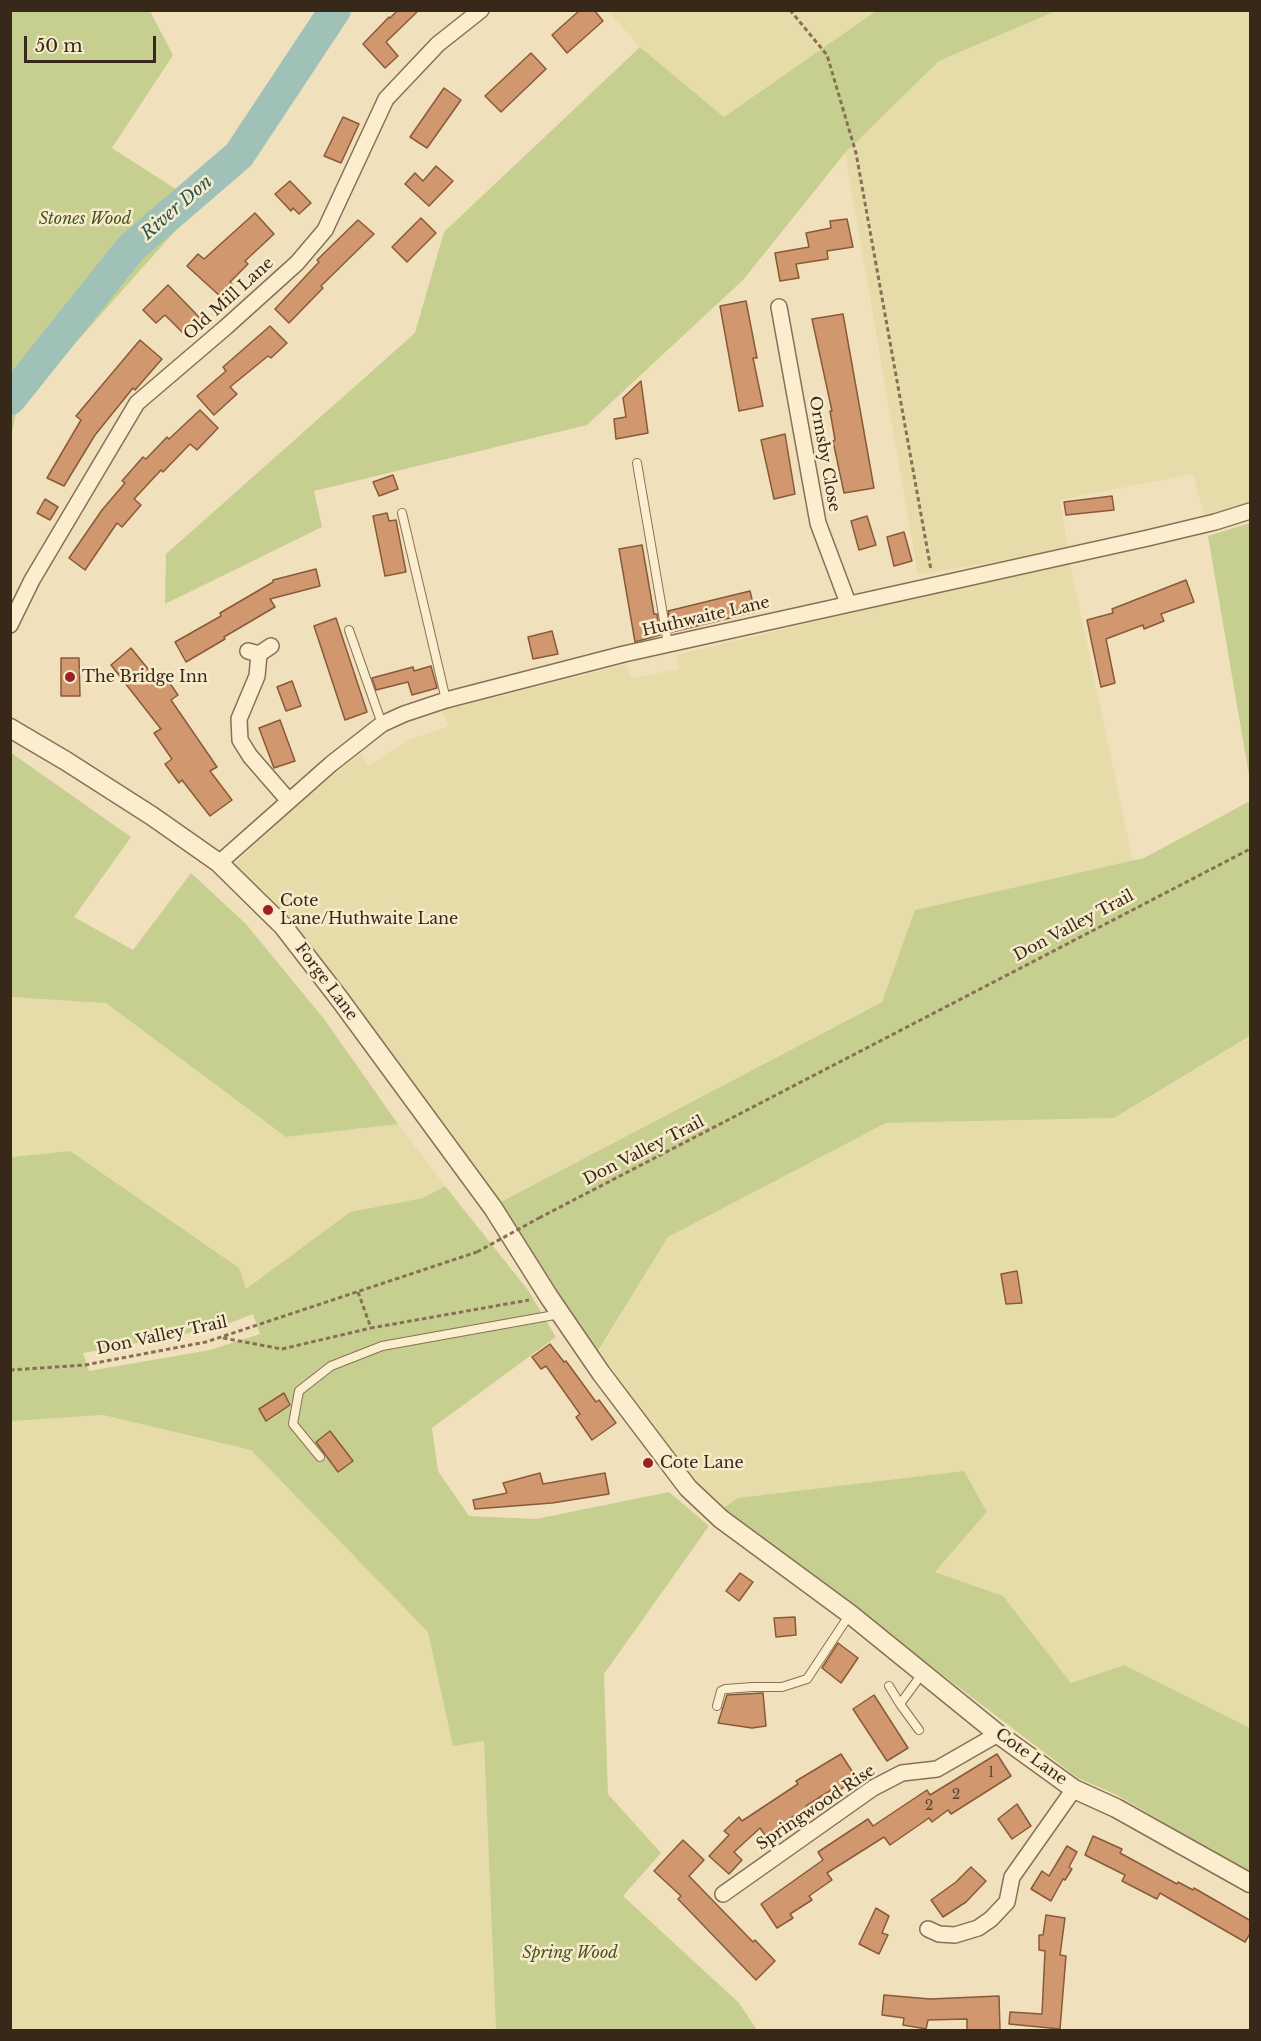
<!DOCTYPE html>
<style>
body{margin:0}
#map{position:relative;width:1261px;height:2041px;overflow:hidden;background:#f0e1bc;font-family:"Libre Baskerville",serif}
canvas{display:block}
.frame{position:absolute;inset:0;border:12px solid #37281a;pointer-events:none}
.scale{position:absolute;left:24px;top:36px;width:132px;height:27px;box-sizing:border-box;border:3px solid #37281a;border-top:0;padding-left:8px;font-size:18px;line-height:21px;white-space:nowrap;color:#37281a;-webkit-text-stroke:4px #f7ebcc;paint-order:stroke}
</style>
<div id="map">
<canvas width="1261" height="2041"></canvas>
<div class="frame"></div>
<div class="scale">50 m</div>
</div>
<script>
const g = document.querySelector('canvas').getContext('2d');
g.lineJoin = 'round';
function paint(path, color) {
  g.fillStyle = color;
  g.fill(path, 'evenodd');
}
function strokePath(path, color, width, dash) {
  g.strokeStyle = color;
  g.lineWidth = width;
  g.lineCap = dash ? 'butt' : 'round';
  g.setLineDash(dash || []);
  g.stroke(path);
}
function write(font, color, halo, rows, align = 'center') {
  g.font = font + ' "Libre Baskerville",serif';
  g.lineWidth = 5;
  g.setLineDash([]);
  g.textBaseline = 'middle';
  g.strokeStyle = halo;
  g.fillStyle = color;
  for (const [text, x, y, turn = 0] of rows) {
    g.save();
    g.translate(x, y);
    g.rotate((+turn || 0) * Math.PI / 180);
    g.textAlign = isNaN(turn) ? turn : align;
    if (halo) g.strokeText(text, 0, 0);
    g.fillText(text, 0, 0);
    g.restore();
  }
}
paint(new Path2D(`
 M608,11H876L724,117L640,47Z
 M1056,11H1250V504L1205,518L1193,474L1060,500L1068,549L918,575L845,153L939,61Z
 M1070,564L1133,861L915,910L883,1001L497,1204L231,867L296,806L360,754L369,766L410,739L449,726L442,711L627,664L631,678L679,669L676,655L923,596Z
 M10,997L106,1002L286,1137L398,1124L445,1186L423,1198L350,1212L246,1289L70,1152L11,1157Z
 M1250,1037V1728L1124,1665L1071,1683L1003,1596L935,1572L987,1513L738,1498L723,1508L694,1480L599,1351L668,1237L886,1123L1114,1118Z
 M103,1415L251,1450L429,1632L453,1745L484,1741L496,2030H11V1421Z`), '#e6dca9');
paint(new Path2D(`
 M11,10L150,11L173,55L112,148L199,204L17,409L11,436Z
 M876,11H1056L939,61L845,153L743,280L587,425L314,491L322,527L165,604L166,554L415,333L444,232L640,47L724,117Z
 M1250,523V781L1208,536Z
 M10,752L131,837L74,917L133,950L191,873L246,924L324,1019L398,1124L286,1137L106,1003L11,997Z
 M1250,801V1036L1114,1118L886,1123L668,1237L598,1351L497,1204L882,1002L915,910L1144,858Z
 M70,1151L239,1268L246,1289L350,1212L423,1198L445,1186L528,1290L556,1337L432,1428L438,1471L469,1516L536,1519L669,1492L709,1526L604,1674L608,1794L661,1853L623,1896L739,2003L757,2030H496L484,1741L453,1746L428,1632L251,1450L103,1415L11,1421V1157ZM253,1314L260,1334L210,1350L89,1371L83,1353L217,1328Z
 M964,1471L987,1512L935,1572L1003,1596L1071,1683L1124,1665L1250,1728V1873L1117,1795L1078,1778L723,1508L738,1498Z`), '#c7cf90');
strokePath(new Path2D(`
 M10,399L131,248L239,155L335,10`), '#a0c1b7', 32);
const building = new Path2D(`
 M398,10H419L386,42L398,56L385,68L363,44L389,17L390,18Z
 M580,10H594L603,21L567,53L552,35Z
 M531,53L546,69L501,112L485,96Z
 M444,88L461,100L427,148L410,137Z
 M343,117L359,124L341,163L324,156Z
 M436,166L453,181L429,206L405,184L415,173L423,181Z
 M290,181L311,203L299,214L293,208L291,211L275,194Z
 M255,213L274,234L245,261L248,264L230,282L232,284L221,297L187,266L198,254L204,259Z
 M421,218L436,233L407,262L392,247Z
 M847,219L853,247L827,251L828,259L796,264L799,278L780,281L775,253L809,247L806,233L831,228L830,221Z
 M358,220L374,234L321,286L323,288L289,323L275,309L319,262L317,260Z
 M168,285L200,318L183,333L165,315L156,323L143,310Z
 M746,301L757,358H753L763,406L739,411L720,306Z
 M843,314L874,488L844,493L833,441L835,440L830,411H832L812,319Z
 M270,326L287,343L271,358L268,356L230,387L237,394L214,415L197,396L226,371L223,367Z
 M140,340L162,359L135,390L133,388L95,435L64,486L47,478L81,420L76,416Z
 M641,381L648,433L616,439L614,419L626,417L623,398Z
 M200,410L218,428L197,450L190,444L163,472L161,470L134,499L141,505L122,527L117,523L85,570L69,558L102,510L125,483L122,481L143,457L146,459L167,437L169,439Z
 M785,434L795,494L774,499L761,440Z
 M393,475L398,489L379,496L373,482Z
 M1112,496L1114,510L1066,515L1064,502Z
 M45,499L58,507L50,520L37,513Z
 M387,513L389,521L396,520L406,572L385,576L373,516Z
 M867,516L876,545L859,550L851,521Z
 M904,532L912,561L894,566L887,537Z
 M642,545L654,614H657L660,635L635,642L619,549Z
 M316,569L320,586L270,599L275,607L224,637L225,639L186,662L175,642L221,616L220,613L273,582V580Z
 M1186,580L1194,602L1161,614L1164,621L1144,629L1143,625L1106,639L1115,683L1101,687L1087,620L1113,613L1112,609Z
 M750,591L755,612L672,632L668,611Z
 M336,618L367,712L345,720L314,626Z
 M552,631L558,654L533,659L528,637Z
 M131,648L157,680L164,675L178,695L171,700L217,767L210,771L232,800L210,816L182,780L179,783L165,764L172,759L154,733L161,729L111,665Z
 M61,658H79L80,696H61Z
 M431,666L437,688L412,695L408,682L376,690L372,678L413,667L414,671Z
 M292,681L301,706L286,711L277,687Z
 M280,720L295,761L274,768L259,728Z
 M1017,1271L1022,1303L1006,1304L1001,1274Z
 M550,1344L564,1362L566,1361L596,1402L599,1400L616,1423L592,1440L576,1417L580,1414L546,1366L541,1369L532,1357Z
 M284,1393L290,1405L266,1421L259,1409Z
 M330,1431L353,1461L338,1472L316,1442Z
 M540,1473L543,1484L605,1473L609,1494L552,1503L475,1509L473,1500L507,1493L503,1483Z
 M740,1573L753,1582L739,1601L726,1591Z
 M795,1617L796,1635L776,1637L774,1618Z
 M838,1643L858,1658L841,1683L822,1668Z
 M763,1693L766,1726L752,1728L718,1723L727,1695Z
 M874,1695L908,1748L887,1761L853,1709Z
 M841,1754L857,1779L838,1791L836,1787L806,1806L807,1808L783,1823L785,1826L767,1838L760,1828L734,1852L742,1860L729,1874L709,1856L729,1835L724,1831L739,1817L742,1821L798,1784L796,1781Z
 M997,1754L1011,1776L951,1814L948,1810L932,1822L929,1818L890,1845L884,1837L827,1873L832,1880L809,1896L812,1900L790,1914L793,1918L777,1928L761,1904L823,1860L818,1852L868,1819L873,1826L927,1790L930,1795Z
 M1017,1804L1031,1826L1012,1839L998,1819Z
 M1093,1836L1122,1849L1120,1853L1177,1884L1178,1882L1193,1890L1194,1888L1251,1921V1932L1245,1942L1160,1893L1157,1899L1122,1881L1125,1875L1085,1855Z
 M683,1840L704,1860L689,1876L753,1942L755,1940L775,1961L756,1980L678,1899L681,1896L654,1871Z
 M1067,1846L1077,1852L1069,1867L1072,1869L1065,1880L1063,1879L1051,1901L1031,1889L1042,1871L1049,1876Z
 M971,1867L986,1881L966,1902L943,1917L931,1900L956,1882Z
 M876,1908L889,1916L882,1933L888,1935L879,1954L859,1944Z
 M1046,1915L1065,1918L1060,1955L1066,1956L1060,2029L1009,2024L1010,2012L1042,2014L1045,1951L1039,1950V1935H1043Z
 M884,1995L930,1999L999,1996L1000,2030L967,2031V2019L928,2020L926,2029L903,2025L904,2018L882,2015Z`);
paint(building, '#d1986f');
strokePath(building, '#895939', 1.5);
const service = new Path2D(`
 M637,463L668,644
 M402,513L446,700
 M349,630L382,724
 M320,1457L293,1424L299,1391L331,1366L382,1346L560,1314
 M889,1686L900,1704
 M717,1706L721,1691L725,1689L753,1687H782L807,1679L850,1614
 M919,1730L900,1704L922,1674`);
const minor = new Path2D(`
 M779,307L818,523L848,603
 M10,625L32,580L137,403L226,327L297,263L325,230L386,99L438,44L481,10
 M248,651L259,654L271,646
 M259,654L257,676L239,719L240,740L250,756L289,801
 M219,863L331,764L382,724L404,714L446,700L624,654L1148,538L1215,522L1250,511
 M723,1894L873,1788L902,1773L937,1769L998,1734
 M928,1929L939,1934L955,1935L978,1928L991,1919L1007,1902L1012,1877L1074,1789`);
const tertiary = new Path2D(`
 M10,728L66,761L152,816L219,863L283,926L341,1001L493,1208L549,1297L601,1373L688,1488L721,1519L850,1614L998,1734L1074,1789L1116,1808L1250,1883`);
strokePath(service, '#897055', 10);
strokePath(minor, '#897055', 18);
strokePath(tertiary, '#897055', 21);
strokePath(new Path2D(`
 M790,10L827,55L856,153L931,570
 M539,1218L1250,849
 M358,1292L371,1328L529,1300
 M223,1338L282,1349L371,1328
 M10,1370L85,1365L206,1342L477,1252`), '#897055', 3, [4.5, 3]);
strokePath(service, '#fbeecf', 8);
strokePath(minor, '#fbeecf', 15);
strokePath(tertiary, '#fbeecf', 18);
strokePath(new Path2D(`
 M477,1252L539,1218`), '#897055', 3, [4.5, 3]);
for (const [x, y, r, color] of [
 [70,677,6,"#9b2122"],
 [268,910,6,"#9b2122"],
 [648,1463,6,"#9b2122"]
]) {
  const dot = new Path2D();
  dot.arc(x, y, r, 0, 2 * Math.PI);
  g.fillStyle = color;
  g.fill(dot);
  strokePath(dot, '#f7ebcc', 2);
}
write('14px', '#5e442f', null, [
 ["1",991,1773],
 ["2",956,1795],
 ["2",929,1806]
]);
write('italic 16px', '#475520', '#f7ebcc', [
 ["Stones Wood",85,219],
 ["Spring Wood",570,1953]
]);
write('16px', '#37281a', '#f7ebcc', [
 ["Old Mill Lane",229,299,-42],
 ["Ormsby Close",824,454,80],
 ["Huthwaite Lane",706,617,-13],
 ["Don Valley Trail",1074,926,-28],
 ["Forge Lane",326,982,53],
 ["Don Valley Trail",644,1151,-27],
 ["Don Valley Trail",162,1336,-12],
 ["Cote Lane",1031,1757,36],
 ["Springwood Rise",816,1808,-34]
]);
write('16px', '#37281a', '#f7ebcc', [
 ["The Bridge Inn",82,677],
 ["Cote",280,901],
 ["Lane/Huthwaite Lane",280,919],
 ["Cote Lane",660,1463]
], 'left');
write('italic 18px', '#285855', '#f7ebcc', [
 ["River Don",177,208,-41]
]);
</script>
